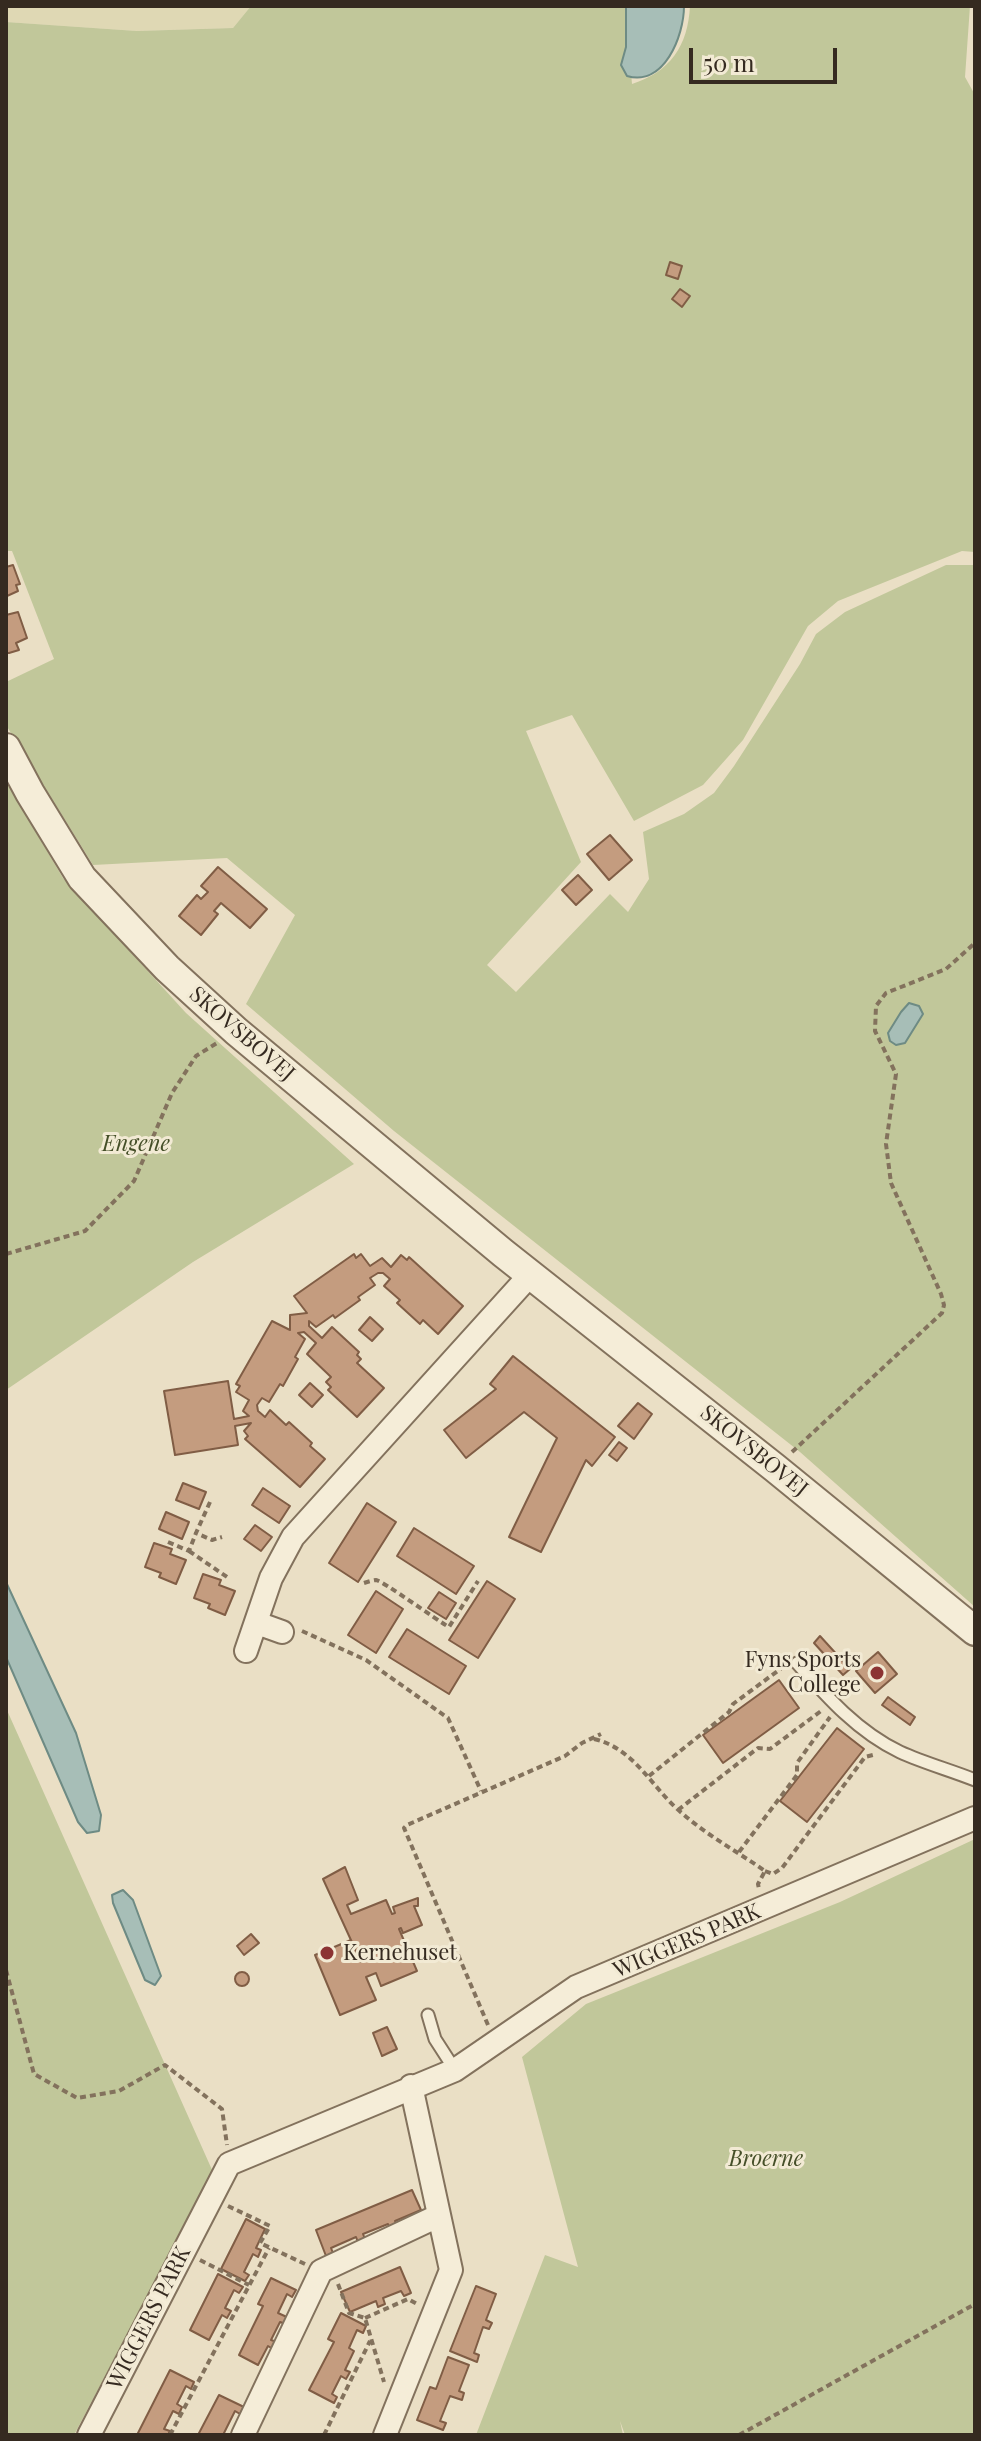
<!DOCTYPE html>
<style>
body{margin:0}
#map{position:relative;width:981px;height:2441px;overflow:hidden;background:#eadfc5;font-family:"Playfair Display",serif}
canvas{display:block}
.frame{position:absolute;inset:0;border:8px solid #352a20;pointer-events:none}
.scale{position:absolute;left:689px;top:48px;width:148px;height:36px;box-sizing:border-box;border:4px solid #352a20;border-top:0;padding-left:10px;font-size:24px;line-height:28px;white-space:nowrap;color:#352a20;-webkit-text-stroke:6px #f2ead4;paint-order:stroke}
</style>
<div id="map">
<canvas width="981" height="2441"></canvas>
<div class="frame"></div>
<div class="scale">50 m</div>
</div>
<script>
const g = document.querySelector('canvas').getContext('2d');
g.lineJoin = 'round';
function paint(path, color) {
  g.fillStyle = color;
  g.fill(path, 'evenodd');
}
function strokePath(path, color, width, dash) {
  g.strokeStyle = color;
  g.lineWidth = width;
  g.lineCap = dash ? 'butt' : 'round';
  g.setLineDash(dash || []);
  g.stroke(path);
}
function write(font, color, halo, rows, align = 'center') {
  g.font = font + ' "Playfair Display",serif';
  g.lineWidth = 6;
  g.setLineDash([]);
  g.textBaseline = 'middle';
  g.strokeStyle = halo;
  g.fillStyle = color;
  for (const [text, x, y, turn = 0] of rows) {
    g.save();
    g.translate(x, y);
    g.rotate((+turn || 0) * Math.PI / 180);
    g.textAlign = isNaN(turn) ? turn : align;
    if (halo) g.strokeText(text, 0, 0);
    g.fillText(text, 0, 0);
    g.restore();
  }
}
paint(new Path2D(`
 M6,6H251L233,28L137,31L6,22Z`), '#dfd8b4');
paint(new Path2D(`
 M251,6H625L632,84C670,72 688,46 690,6H970L965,77L975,95V552L962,551L838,601L808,626L743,740L703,785L634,821L572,715L526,731L581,862L487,965L516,992L610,894L628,912L649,879L643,832L684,814L714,793L734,766L800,664L816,634L845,612L946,565H975V1607L800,1452L394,1131L246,1004L295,915L227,858L93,865L6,725V682L54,659L14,556L12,551H6V22L137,31L233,28Z
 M6,782L63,878L186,1013L354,1164L193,1262L6,1390Z
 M6,1708L213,2172L74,2435H6Z
 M975,1839V2435H625L620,2421L623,2435H476L545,2255L578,2267L522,2057L586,2004L840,1902Z`), '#c1c79a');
const water = new Path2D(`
 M626,6H684C684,36 664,87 627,76L621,65L626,47Z
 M909,1003L919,1006L923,1014L905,1043L896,1045L890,1041L888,1033L901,1012Z
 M6,1582L76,1733L101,1815L99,1831L87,1833L78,1822L6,1657Z
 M123,1890L133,1900L161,1976L155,1985L145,1980L113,1903L112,1895Z`);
paint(water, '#a7beb7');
strokePath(water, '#6e8b84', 2);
const building = new Path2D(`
 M670,262L682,266L678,279L666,275Z
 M680,289L690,296L682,307L672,299Z
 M13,565L20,584L16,585L18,591L7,596L6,567Z
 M18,612L27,638L16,643L19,650L9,653H6V615Z
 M610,835L632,860L609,880L587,854Z
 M218,867L267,909L250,928L221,903L214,911L218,914L201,935L179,916L197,895L201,899L208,892L201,886Z
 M578,875L592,890L576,905L562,890Z
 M354,1254L356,1258L361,1254L370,1266L382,1258L391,1267L401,1255L407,1260L409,1257L463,1306L438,1334L423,1320L420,1324L397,1303L400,1300L384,1286L390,1279L383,1273H378L370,1278L375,1285L358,1297L360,1300L335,1318L333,1315L316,1327L309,1321V1326L322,1338L332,1327L359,1352L357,1355L361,1359L357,1363L384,1388L357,1417L328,1390L331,1387L326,1382L331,1377L307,1354L316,1343L304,1332L298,1333L305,1339L295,1357L298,1359L283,1386L280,1384L269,1402L262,1398L257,1405L258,1411L265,1417L270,1410L286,1425L289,1422L312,1443L310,1446L325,1459L300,1487L245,1439L248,1436L244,1431L251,1423L235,1426L238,1445L175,1455L164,1391L228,1381L234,1419L249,1416L243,1411L249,1400L236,1392L240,1386L236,1384L272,1321L290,1330V1315L307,1313L294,1296Z
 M370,1317L383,1329L372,1341L359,1330Z
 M513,1356L615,1437L592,1466L586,1460L541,1552L509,1537L557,1438L524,1412L466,1458L444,1430L496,1389L490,1384Z
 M310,1383L323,1395L312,1407L299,1395Z
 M638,1403L652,1414L634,1439L618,1426Z
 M619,1442L627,1448L617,1461L609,1455Z
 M183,1483L206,1492L199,1509L176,1500Z
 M263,1488L290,1506L279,1523L252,1505Z
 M367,1503L396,1522L358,1582L329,1563Z
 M166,1512L189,1522L182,1539L159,1529Z
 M255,1525L272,1537L261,1551L244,1539Z
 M414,1528L474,1566L456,1594L397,1556Z
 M154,1543L172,1549L170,1554L186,1560L176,1584L159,1577L161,1573L145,1567Z
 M203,1574L221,1580L219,1585L235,1591L225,1615L208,1608L210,1604L194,1598Z
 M487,1581L515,1599L478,1658L449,1640Z
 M376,1591L403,1609L376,1653L348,1635Z
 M439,1592L456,1603L446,1619L428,1608Z
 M407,1629L466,1666L449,1694L389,1657Z
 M820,1636L850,1669L843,1675L814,1643Z
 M878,1652L897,1674L875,1693L856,1671Z
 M779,1680L799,1708L723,1763L703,1735Z
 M888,1697L915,1717L910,1725L882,1705Z
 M837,1728L864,1749L807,1822L780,1801Z
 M345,1867L358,1900L347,1905L351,1914L386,1900L392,1914L395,1913L393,1907L418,1898V1906H414L422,1925L403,1933L401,1928L399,1929L417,1971L381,1986L376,1973L366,1977L376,2000L340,2015L315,1955L351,1940L361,1962L323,1879Z
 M251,1934L259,1943L244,1955L237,1946Z
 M235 1979a7 7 0 1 1 14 0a7 7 0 1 1-14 0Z
 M387,2027L397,2049L382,2056L373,2033Z
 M412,2190L421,2210L395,2221L397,2226L390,2229L388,2224L363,2234L365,2239L358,2242L356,2237L331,2248L333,2253L326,2256L316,2230Z
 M246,2219L265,2229L256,2248L261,2250L258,2257L253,2254L244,2272L249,2275L245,2281L221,2269Z
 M400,2267L411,2293L404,2296L401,2291L383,2298L385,2304L378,2307L376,2301L350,2312L341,2292Z
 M218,2274L243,2287L239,2293L234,2290L225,2308L231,2311L227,2318L222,2315L209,2340L190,2330Z
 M271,2278L296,2290L292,2297L287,2294L278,2313L289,2318L286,2324L280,2322L271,2340L277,2342L273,2349L268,2346L258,2365L239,2355L263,2306L258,2304Z
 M476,2286L496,2294L486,2320L492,2323L489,2329L483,2327L474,2353L479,2355L477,2362L450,2351Z
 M341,2313L366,2326L363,2333L357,2330L349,2348L354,2351L345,2370L350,2372L346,2379L341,2376L332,2394L337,2397L334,2403L309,2390L334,2342L328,2339Z
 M448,2357L469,2365L459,2391L464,2393L462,2400L450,2396L440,2421L446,2423L443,2430L417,2420L430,2387L436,2389Z
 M170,2370L194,2382L191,2389L186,2386L177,2404L182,2407L179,2414L173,2411L164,2429L170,2431L168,2435H137Z
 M219,2395L244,2407L240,2414L235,2411L223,2435H198Z`);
paint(building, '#c49c7f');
strokePath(building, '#805d45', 2);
const service = new Path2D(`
 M797,1663C827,1697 858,1732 900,1752C924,1763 950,1770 975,1780
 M428,2015L435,2039L455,2070`);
const minor = new Path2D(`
 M257,1623L282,1632
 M246,1651L271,1578L293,1537L530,1275
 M89,2435L229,2164L455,2070L576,1987L975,1818
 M243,2435L321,2271L438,2216
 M385,2435L451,2270L411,2086`);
const tertiary = new Path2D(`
 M6,748L30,793L82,878L167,968L236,1031L503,1253L775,1468L975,1631`);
strokePath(service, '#83725d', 15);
strokePath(minor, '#83725d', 26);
strokePath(tertiary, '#83725d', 32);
strokePath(new Path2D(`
 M6,1254L85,1231L134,1181L172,1093L196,1056L217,1043
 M792,1452L942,1313L944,1305L941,1294L891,1183L886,1144L896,1074L875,1031L876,1006L886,993L946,969L975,943
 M210,1502L196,1533L212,1540L222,1537
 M168,1542L189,1551L196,1533
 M189,1551L230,1579
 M364,1583C367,1582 373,1580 376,1580C383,1581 438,1621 449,1627L478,1581
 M302,1631L366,1660L448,1718L481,1791
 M594,1739C636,1749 652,1789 683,1814C708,1836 738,1852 765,1871L758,1884L759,1889
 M649,1776L729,1712L733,1704L783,1667
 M678,1810L758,1748L770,1749L821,1711
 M739,1852L797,1775V1763L830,1717
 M765,1871L773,1874L782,1868L865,1757L873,1755
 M6,1970L34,2074L77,2098L119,2091L165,2065L222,2109L227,2145
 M488,2025L404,1828L407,1825L565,1756L582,1743L601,1734
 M228,2206L270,2226L260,2243L305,2264
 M200,2260L249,2285
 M338,2284L349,2313L365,2318L384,2382
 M365,2318L408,2299L417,2304
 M170,2435L269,2248
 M324,2435L370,2341
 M739,2435L975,2304`), '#83725d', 4, [6, 4]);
strokePath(service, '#f5edd8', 11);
strokePath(minor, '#f5edd8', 22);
strokePath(tertiary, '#f5edd8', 28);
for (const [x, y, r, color] of [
 [877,1673,8,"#8c3333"],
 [327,1953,8,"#8c3333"]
]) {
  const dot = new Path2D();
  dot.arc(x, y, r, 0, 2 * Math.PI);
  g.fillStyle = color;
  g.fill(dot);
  strokePath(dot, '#f2ead4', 3);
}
write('22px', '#352a20', '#f2ead4', [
 ["SKOVSBOVEJ",242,1034,41],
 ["SKOVSBOVEJ",754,1451,39],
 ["WIGGERS PARK",687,1941,-23],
 ["WIGGERS PARK",149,2318,-63]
]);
write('italic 22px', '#454f28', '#f2ead4', [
 ["Engene",136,1144],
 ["Broerne",766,2159]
]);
write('22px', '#352a20', '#f2ead4', [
 ["Fyns Sports",861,1660],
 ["College",861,1685],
 ["Kernehuset",343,1953,"left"]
], 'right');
</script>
